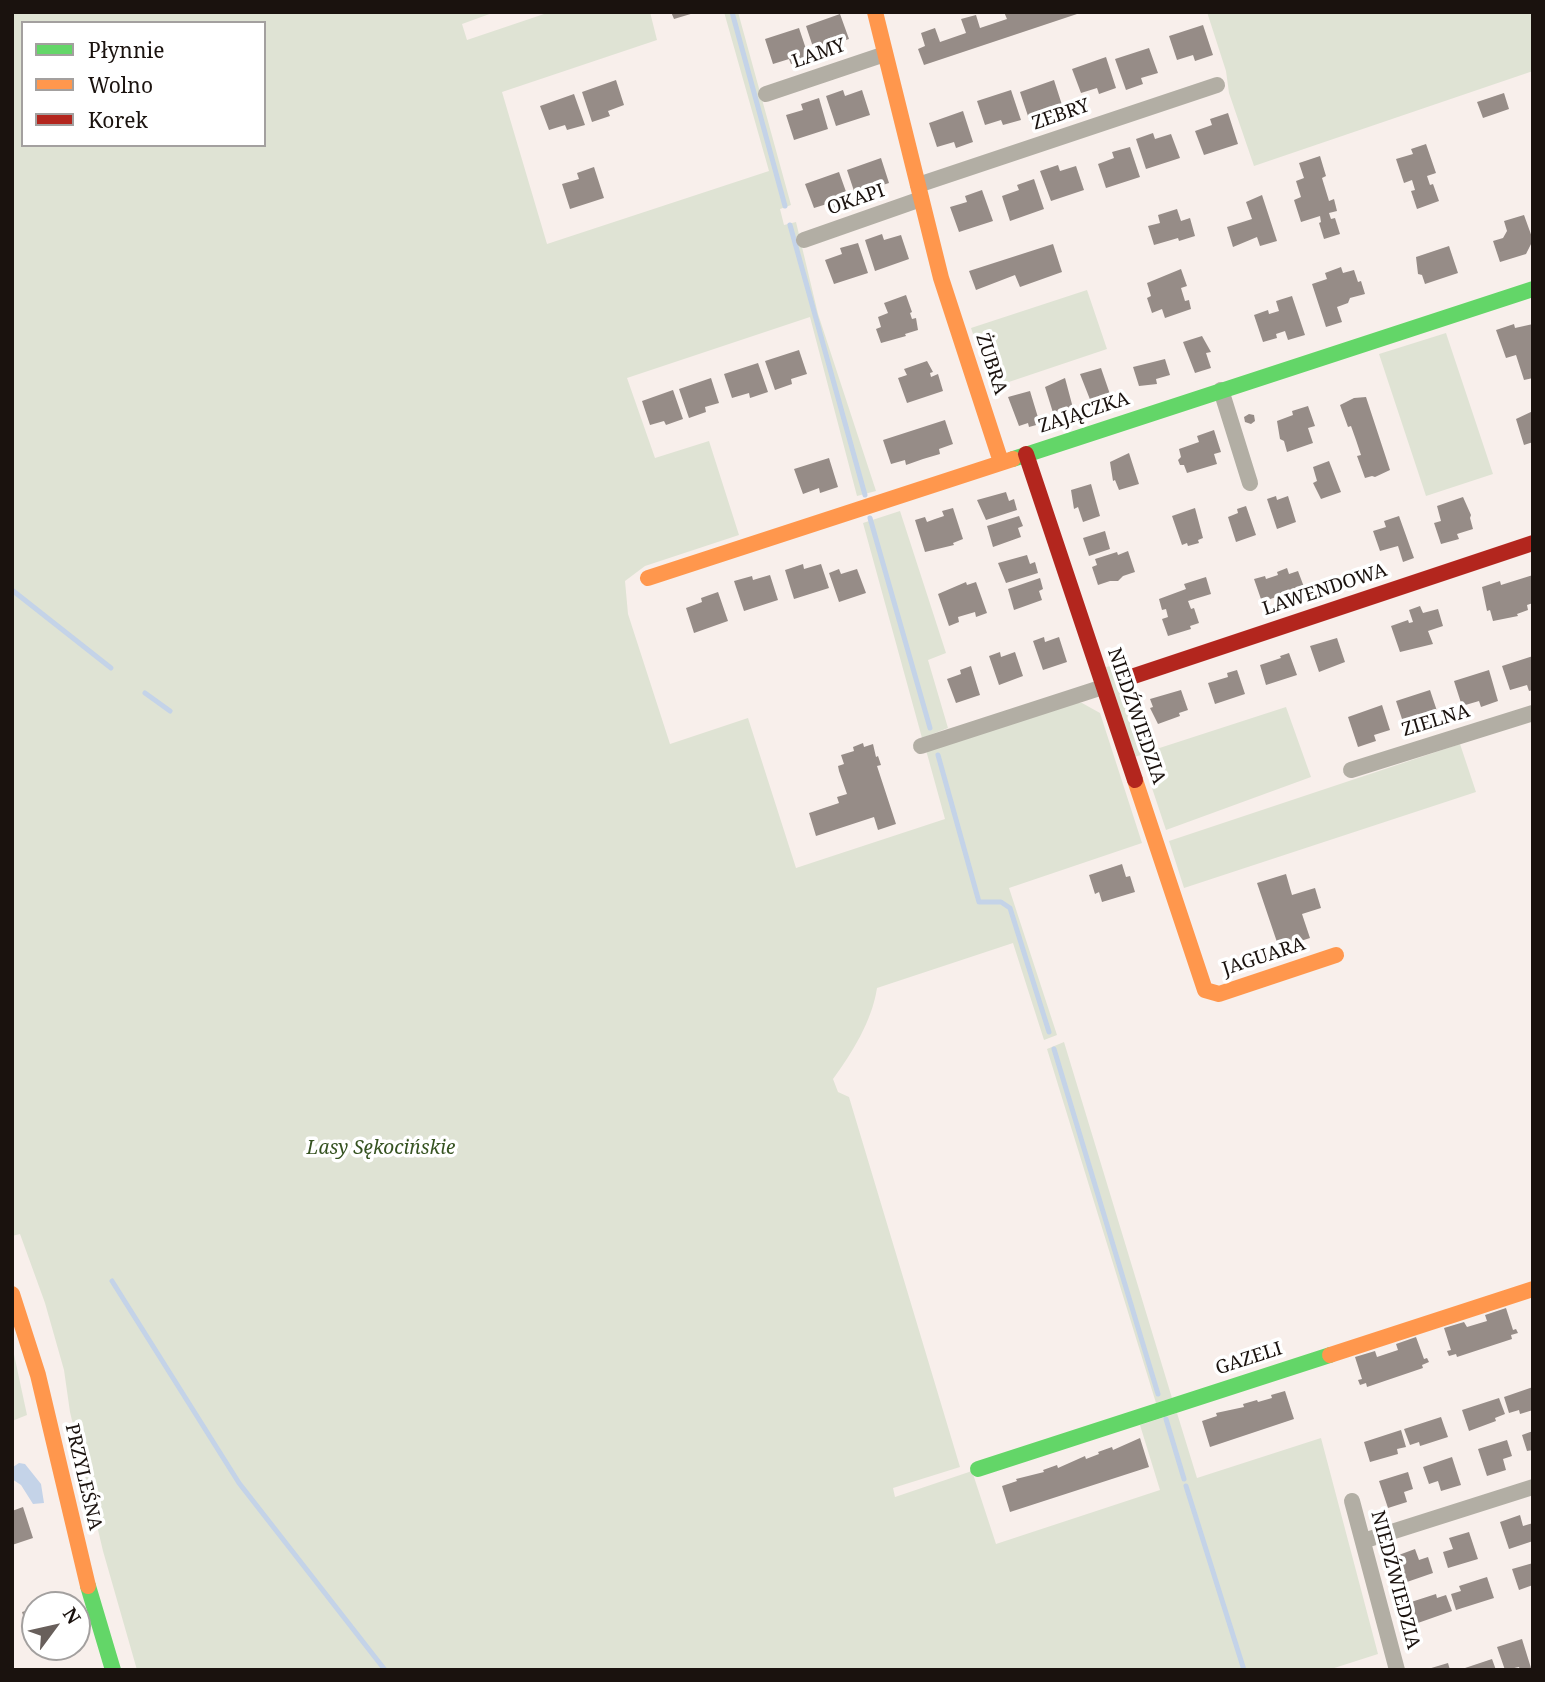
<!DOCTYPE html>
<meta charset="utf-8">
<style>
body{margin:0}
#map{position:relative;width:1545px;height:1682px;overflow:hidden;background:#f8efeb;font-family:"Noto Serif",serif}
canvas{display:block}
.frame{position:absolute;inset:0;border:14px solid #1a120e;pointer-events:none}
.legend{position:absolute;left:21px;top:21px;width:245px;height:126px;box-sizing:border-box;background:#fff;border:2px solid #a3a09f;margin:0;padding:9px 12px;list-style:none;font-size:21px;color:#1a120e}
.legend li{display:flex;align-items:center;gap:14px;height:35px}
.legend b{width:35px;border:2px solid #a3a09f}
.north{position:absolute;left:21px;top:1591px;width:70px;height:70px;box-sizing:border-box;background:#fff;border:2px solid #a3a09f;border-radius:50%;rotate:57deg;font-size:19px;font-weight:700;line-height:28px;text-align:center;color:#1a120e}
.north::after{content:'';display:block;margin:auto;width:24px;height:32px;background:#685f5b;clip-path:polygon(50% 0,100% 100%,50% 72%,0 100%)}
</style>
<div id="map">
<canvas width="1545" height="1682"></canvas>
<div class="frame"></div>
<ul class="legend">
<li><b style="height:9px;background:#63d668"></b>Płynnie</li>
<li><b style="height:9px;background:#ff974d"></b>Wolno</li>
<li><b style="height:9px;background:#b3261e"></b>Korek</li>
</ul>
<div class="north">N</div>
</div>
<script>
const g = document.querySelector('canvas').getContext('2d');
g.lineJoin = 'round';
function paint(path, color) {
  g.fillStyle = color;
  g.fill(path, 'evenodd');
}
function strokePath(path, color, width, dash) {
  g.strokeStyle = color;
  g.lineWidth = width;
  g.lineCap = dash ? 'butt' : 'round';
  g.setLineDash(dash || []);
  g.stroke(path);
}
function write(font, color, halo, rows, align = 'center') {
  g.font = font + ' "Noto Serif",serif';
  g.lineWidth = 7;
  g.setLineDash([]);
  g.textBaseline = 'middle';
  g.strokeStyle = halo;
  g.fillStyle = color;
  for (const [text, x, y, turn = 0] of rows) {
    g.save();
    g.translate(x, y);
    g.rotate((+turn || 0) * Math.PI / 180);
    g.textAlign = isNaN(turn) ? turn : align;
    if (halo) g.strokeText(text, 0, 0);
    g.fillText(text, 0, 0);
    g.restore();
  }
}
paint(new Path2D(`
 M12,12H495L462,24L467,40L550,12H650L657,40L502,92L547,244L769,171L724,12H738L791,205L780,209L784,225L796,222L818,314L876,491L857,496L810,317L627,378L655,458L709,441L739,535L645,566L625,581L628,614L670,744L748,718L796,868L945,819L926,750L1074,703H1082L1100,713L1142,843L1009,888L1057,1035L1044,1040L1013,943L877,988C872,1021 852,1053 833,1079L838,1092L849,1097L960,1467L893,1488L895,1497L972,1471L996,1544L1160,1490L1140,1425L1177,1413L1197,1478L1321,1438L1378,1654L1328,1670H137L103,1551L70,1412L64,1370L45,1303L20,1234L12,1236ZM23,23H264V145H23Z
 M1207,12H1533V71L1254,166L1229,93L1226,71Z
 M1087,290L1107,349L991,388L971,328Z
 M1446,333L1493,474L1426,496L1379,354Z
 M900,511L946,653L928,660L948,728L922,738L863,523Z
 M1110,666L1126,669L1132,688L1124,704L1141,754L1286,707L1311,777L1166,830L1141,755L1134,757L1103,668Z
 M1460,744L1476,792L1184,888L1169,841Z
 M1064,1042L1172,1398L1156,1403L1047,1049Z
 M12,1345L27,1415L12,1421Z`), '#dfe3d4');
paint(new Path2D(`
 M19,1463L25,1464L41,1484L44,1503L33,1504L21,1485L12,1479L13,1467Z`), '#c4d3e8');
strokePath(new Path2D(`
 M732,12L785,206
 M790,225L865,495
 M870,518L930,728
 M12,590L111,668
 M145,693L170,711
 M938,755L979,902H1001L1010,908L1049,1032
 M1054,1049L1158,1394
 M112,1281L239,1483L385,1670
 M1166,1419L1184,1479
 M1186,1486L1244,1670`), '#c4d3e8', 5);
paint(new Path2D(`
 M671,12H694V13L674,19Z
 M1004,12H1020L1021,14L1027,12L1080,13L924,65L918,49L925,46L921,33L935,28L940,42L966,33L961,19L976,15L980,28L1007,19Z
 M840,14L849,39L832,44L834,50L816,56L806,26Z
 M1203,25L1213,55L1195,61L1193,55L1177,60L1169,36Z
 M799,28L809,58L791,64L789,59L773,64L765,39Z
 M1149,48L1158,73L1141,78L1143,84L1126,90L1115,59Z
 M1106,57L1116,88L1099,94L1097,88L1081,93L1072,69Z
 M616,80L624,105L608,111L610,116L592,122L582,92Z
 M1054,80L1062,105L1045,110L1047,116L1030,122L1020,92Z
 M843,90L845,96L862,90L870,115L836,126L826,96Z
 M1011,90L1021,120L1003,125L1001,120L985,125L977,101Z
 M1504,93L1509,109L1483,118L1477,102Z
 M574,94L585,125L567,130L565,125L549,130L540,106Z
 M819,98L828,129L794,140L786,115L803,110L801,104Z
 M963,111L973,142L956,148L954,142L937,147L929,123Z
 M1228,113L1238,144L1204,155L1195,131L1212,125L1210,119Z
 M1153,133L1155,139L1171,134L1180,158L1146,169L1136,139Z
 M1426,144L1436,173L1427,176L1430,185L1433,184L1439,201L1417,209L1411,191L1415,190L1412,180L1404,183L1396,159L1413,154L1411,149Z
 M1130,147L1140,177L1106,188L1098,164L1114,158L1112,152Z
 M1320,156L1326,176L1322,178L1329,201L1334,199L1337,211L1329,213L1331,219L1335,218L1340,234L1324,239L1319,223L1321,222L1320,216L1301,222L1294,200L1301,197L1296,181L1304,178L1299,163Z
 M881,158L889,183L873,188L875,194L857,200L847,170Z
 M1058,165L1060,171L1076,166L1084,190L1051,201L1040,171Z
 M594,167L604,198L570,209L562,184L579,179L577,173Z
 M839,172L850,203L832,208L830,203L814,208L805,184Z
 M1034,179L1044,209L1010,221L1002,196L1019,190L1017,185Z
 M982,190L993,221L959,232L950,207L967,202L965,196Z
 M1262,195L1277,241L1260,246L1257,237L1233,247L1227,227L1252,219L1246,202Z
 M1177,209L1181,221L1190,218L1195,236L1179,241L1178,238L1154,245L1148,226L1160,223L1158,215Z
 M1524,215L1533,240L1526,254L1500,262L1493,241L1503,238L1507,231L1504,221Z
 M882,234L884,240L901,235L909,259L875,271L865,240Z
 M858,243L868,273L834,284L825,260L842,254L840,248Z
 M1053,244L1062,272L1020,287L1015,275L976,290L969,271Z
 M1449,246L1458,273L1425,284L1422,275L1418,274L1416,257Z
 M1341,267L1343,273L1354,270L1358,282L1361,281L1365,294L1350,298L1348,303L1337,307L1342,322L1326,327L1312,284L1327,279L1325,273Z
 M1181,269L1187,286L1181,288L1185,301L1189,300L1191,309L1165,318L1162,309L1152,313L1147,298L1151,296L1147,283Z
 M906,295L912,312L910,313L912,319L916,318L918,330L905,334L906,336L881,343L876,329L881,327L878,317L888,313L884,303Z
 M1292,296L1305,335L1288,340L1285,331L1276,334L1277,338L1263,342L1254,315L1268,310L1269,314L1279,311L1276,301Z
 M1514,324L1515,328L1533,324V378L1524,380L1516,355L1506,358L1496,330Z
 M1202,336L1211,352L1206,353L1211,368L1195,373L1183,342Z
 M799,350L807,374L791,379L792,384L775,390L765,361Z
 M1165,359L1170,375L1156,379L1157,384L1139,386L1133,367Z
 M927,361L933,372L930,373L931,377L938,374L943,391L907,403L898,378L907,375L904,369Z
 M758,363L768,392L750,398L749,393L732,398L724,374Z
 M1101,368L1112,400L1101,404L1099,399L1091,402L1080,374Z
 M711,378L719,403L705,407L706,412L689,418L679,389Z
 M1065,378L1073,408L1065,410L1066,415L1055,419L1045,387Z
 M673,390L683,419L666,425L664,421L650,425L642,401Z
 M1030,391L1040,424L1029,427L1028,423L1019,426L1008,397Z
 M1366,397L1390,470L1375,477L1372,476L1365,478L1357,456L1361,455L1356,440L1351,426L1348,427L1340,405L1354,398Z
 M1308,406L1315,426L1308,428L1313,443L1287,452L1284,441L1280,439L1277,421L1293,415L1292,411Z
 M1533,411V442L1524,445L1516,419Z
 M1249,414L1254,415L1255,421L1251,424L1245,422L1244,417Z
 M945,420L953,444L939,449L940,454L923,459L906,465L905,460L891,464L883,440Z
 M1214,430L1221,452L1214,454L1217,464L1187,473L1184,465H1180L1178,460L1181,457L1179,449L1199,442L1197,436Z
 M1129,453L1139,484L1119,490L1115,480L1113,481L1110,462Z
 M829,458L838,487L820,493L819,488L803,494L794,469Z
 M1329,461L1341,492L1321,499L1313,483L1317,481L1313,467Z
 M1091,484L1100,516L1083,522L1078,507L1074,509L1071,490Z
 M1006,492L1009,501L1014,499L1017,510L986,520L977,500Z
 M1276,496L1277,500L1288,496L1296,522L1277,529L1267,499Z
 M1463,497L1471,515L1470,518L1473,529L1457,534L1459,539L1441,544L1434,523L1441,521L1437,506Z
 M1246,506L1256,535L1236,542L1228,517L1238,513L1237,509Z
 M953,508L963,539L953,543L954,545L925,552L915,520L925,517L927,522L935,519L944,516L942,511Z
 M1195,508L1203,538L1198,540L1199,543L1188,546L1187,543L1182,545L1172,516Z
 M1019,516L1023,526L1018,528L1021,537L993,547L987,526Z
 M1399,516L1414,558L1403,562L1398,546L1380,551L1373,531L1386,527L1384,521Z
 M1105,531L1110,549L1089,556L1083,538Z
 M1128,551L1135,572L1123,576L1118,581H1110L1098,585L1092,567L1097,565L1095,559L1117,552L1118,555Z
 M1027,555L1030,564L1035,562L1038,573L1006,583L998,563Z
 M803,564L804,569L821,564L829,588L794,599L785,570Z
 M1287,568L1289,574L1298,571L1304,587L1262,602L1254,579L1265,576L1266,579L1278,575L1277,572Z
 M839,569L841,574L857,569L866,593L839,602L829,573Z
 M770,575L778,600L744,611L734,581L752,576L753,580Z
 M1533,575V603L1527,605L1528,610L1517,614L1518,616L1493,621L1490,610L1487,611L1482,587L1500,581L1501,585Z
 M1206,577L1211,594L1188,601L1191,609L1194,608L1199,623L1190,626L1191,629L1168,636L1162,619L1168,617L1166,609L1162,610L1159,599L1186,589L1184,584Z
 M1040,578L1043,589L1039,591L1042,600L1014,610L1008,589Z
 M966,582L967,585L976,582L987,613L976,617L975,612L958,617L959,622L949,626L938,594Z
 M718,592L728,621L694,633L686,608L702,602L701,598Z
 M1420,606L1423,613L1438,609L1443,626L1428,631L1433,644L1400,652L1391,626L1408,620L1409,623L1413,622L1409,610Z
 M1044,637L1045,642L1059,637L1067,662L1043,670L1033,641Z
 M1337,638L1345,662L1319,672L1310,646Z
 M1000,652L1001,657L1015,652L1023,676L999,685L989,656Z
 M1289,653L1297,675L1266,685L1260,665L1281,658L1280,656Z
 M1533,656V690L1529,691L1527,685L1510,690L1502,666Z
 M971,666L980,695L956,703L947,679L961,674L960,670Z
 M1237,670L1245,694L1215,704L1208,683L1228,677L1227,673Z
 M1489,670L1498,701L1481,707L1479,701L1462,706L1454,681Z
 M1181,690L1188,710L1179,713L1180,716L1158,724L1150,708L1153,707L1150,699Z
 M1430,690L1438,714L1422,720L1423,725L1406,731L1396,701Z
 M1382,705L1390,730L1374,735L1376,741L1358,747L1348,717Z
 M863,743L864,747L873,744L876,757L878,756L881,765L877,766L896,824L878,830L874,817L816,836L809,813L839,803L837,797L847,794L839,771L838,766L844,764L841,755L854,751L853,747Z
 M1122,864L1126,877L1130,876L1135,892L1102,902L1099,892L1095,894L1089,875Z
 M1286,874L1292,895L1315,888L1321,908L1302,914L1310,938L1279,948L1257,883Z
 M1506,1308L1513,1330L1516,1329L1518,1333L1511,1335L1512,1339L1457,1357L1456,1354L1449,1356L1447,1351L1451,1350L1444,1328L1464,1322L1467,1327L1487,1321L1485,1315Z
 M1416,1337L1424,1359L1427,1358L1429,1362L1422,1365L1423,1368L1367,1387L1366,1383L1360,1385L1358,1380L1362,1379L1355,1357L1375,1351L1377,1357L1398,1350L1396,1344Z
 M1533,1387V1410L1520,1414L1519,1410L1509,1413L1504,1397Z
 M1285,1391L1294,1419L1210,1447L1202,1421L1217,1416L1216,1413L1244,1407L1243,1404L1257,1400L1258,1402L1272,1398L1271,1395Z
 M1499,1398L1505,1414L1495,1418L1496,1421L1469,1431L1462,1410Z
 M1441,1417L1448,1437L1420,1446L1419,1442L1410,1445L1404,1429Z
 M1401,1430L1406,1447L1397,1449L1398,1454L1370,1462L1364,1442Z
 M1533,1431V1450L1527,1451L1522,1435Z
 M1140,1438L1149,1467L1010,1512L1002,1486L1017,1481L1016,1479L1044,1472L1043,1470L1057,1465L1058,1468L1085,1456L1086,1459L1099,1454L1098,1452L1112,1447L1113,1450Z
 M1507,1440L1512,1456L1503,1459L1506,1470L1487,1476L1478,1449Z
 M1452,1457L1461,1485L1441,1491L1438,1481L1429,1484L1423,1467Z
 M1408,1472L1413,1489L1404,1492L1407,1502L1388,1508L1379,1481Z
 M23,1507L33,1538L12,1545V1511Z
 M1520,1515L1523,1526L1533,1523V1541L1509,1549L1500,1522Z
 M1469,1532L1478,1559L1448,1568L1443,1552L1453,1549L1449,1538Z
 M1415,1549L1419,1560L1428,1557L1433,1573L1404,1583L1396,1556Z
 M1533,1563V1585L1519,1590L1512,1569Z
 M1487,1577L1494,1598L1456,1610L1451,1594L1461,1591L1459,1586Z
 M1436,1594L1437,1598L1446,1595L1452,1611L1415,1624L1408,1603Z
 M35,1608V1649H34L22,1612Z
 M1522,1639L1531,1668L1520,1670L1519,1667L1505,1670L1497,1647Z
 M1492,1659L1496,1670H1462V1669Z
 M1448,1663L1450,1670H1428V1669Z`), '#968c87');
strokePath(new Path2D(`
 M766,94L885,54
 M918,185L1217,85
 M804,240L921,199
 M1221,390L1250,483
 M921,746L1103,687
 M1351,770L1533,713
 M1352,1501L1397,1670
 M1363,1541L1533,1487`), '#b2aea4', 16);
strokePath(new Path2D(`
 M1013,459L1533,289
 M978,1469L1330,1355
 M88,1586L113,1670`), '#63d668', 16);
strokePath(new Path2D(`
 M875,12L941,278L1001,462
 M648,578L1013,459
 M1135,780L1205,990L1219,994L1336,955
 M12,1294L38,1375L88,1586
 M1330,1355L1533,1289`), '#ff974d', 16);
strokePath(new Path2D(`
 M1026,454L1135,780
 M1131,677L1533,543`), '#b3261e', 16);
write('19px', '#1a120e', '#fff', [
 ["LAMY",819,54,-19],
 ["ZEBRY",1061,115,-19],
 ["OKAPI",856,200,-19],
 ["ŻUBRA",991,364,72],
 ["ZAJĄCZKA",1084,413,-18],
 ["LAWENDOWA",1325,590,-18],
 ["NIEDŹWIEDZIA",1136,716,71],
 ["ZIELNA",1436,721,-17],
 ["JAGUARA",1264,957,-18],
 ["GAZELI",1249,1359,-18],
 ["PRZYLEŚNA",83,1477,77],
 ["NIEDŹWIEDZIA",1395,1580,75]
]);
write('italic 19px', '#365321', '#fff', [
 ["Lasy Sękocińskie",381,1149]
]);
</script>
